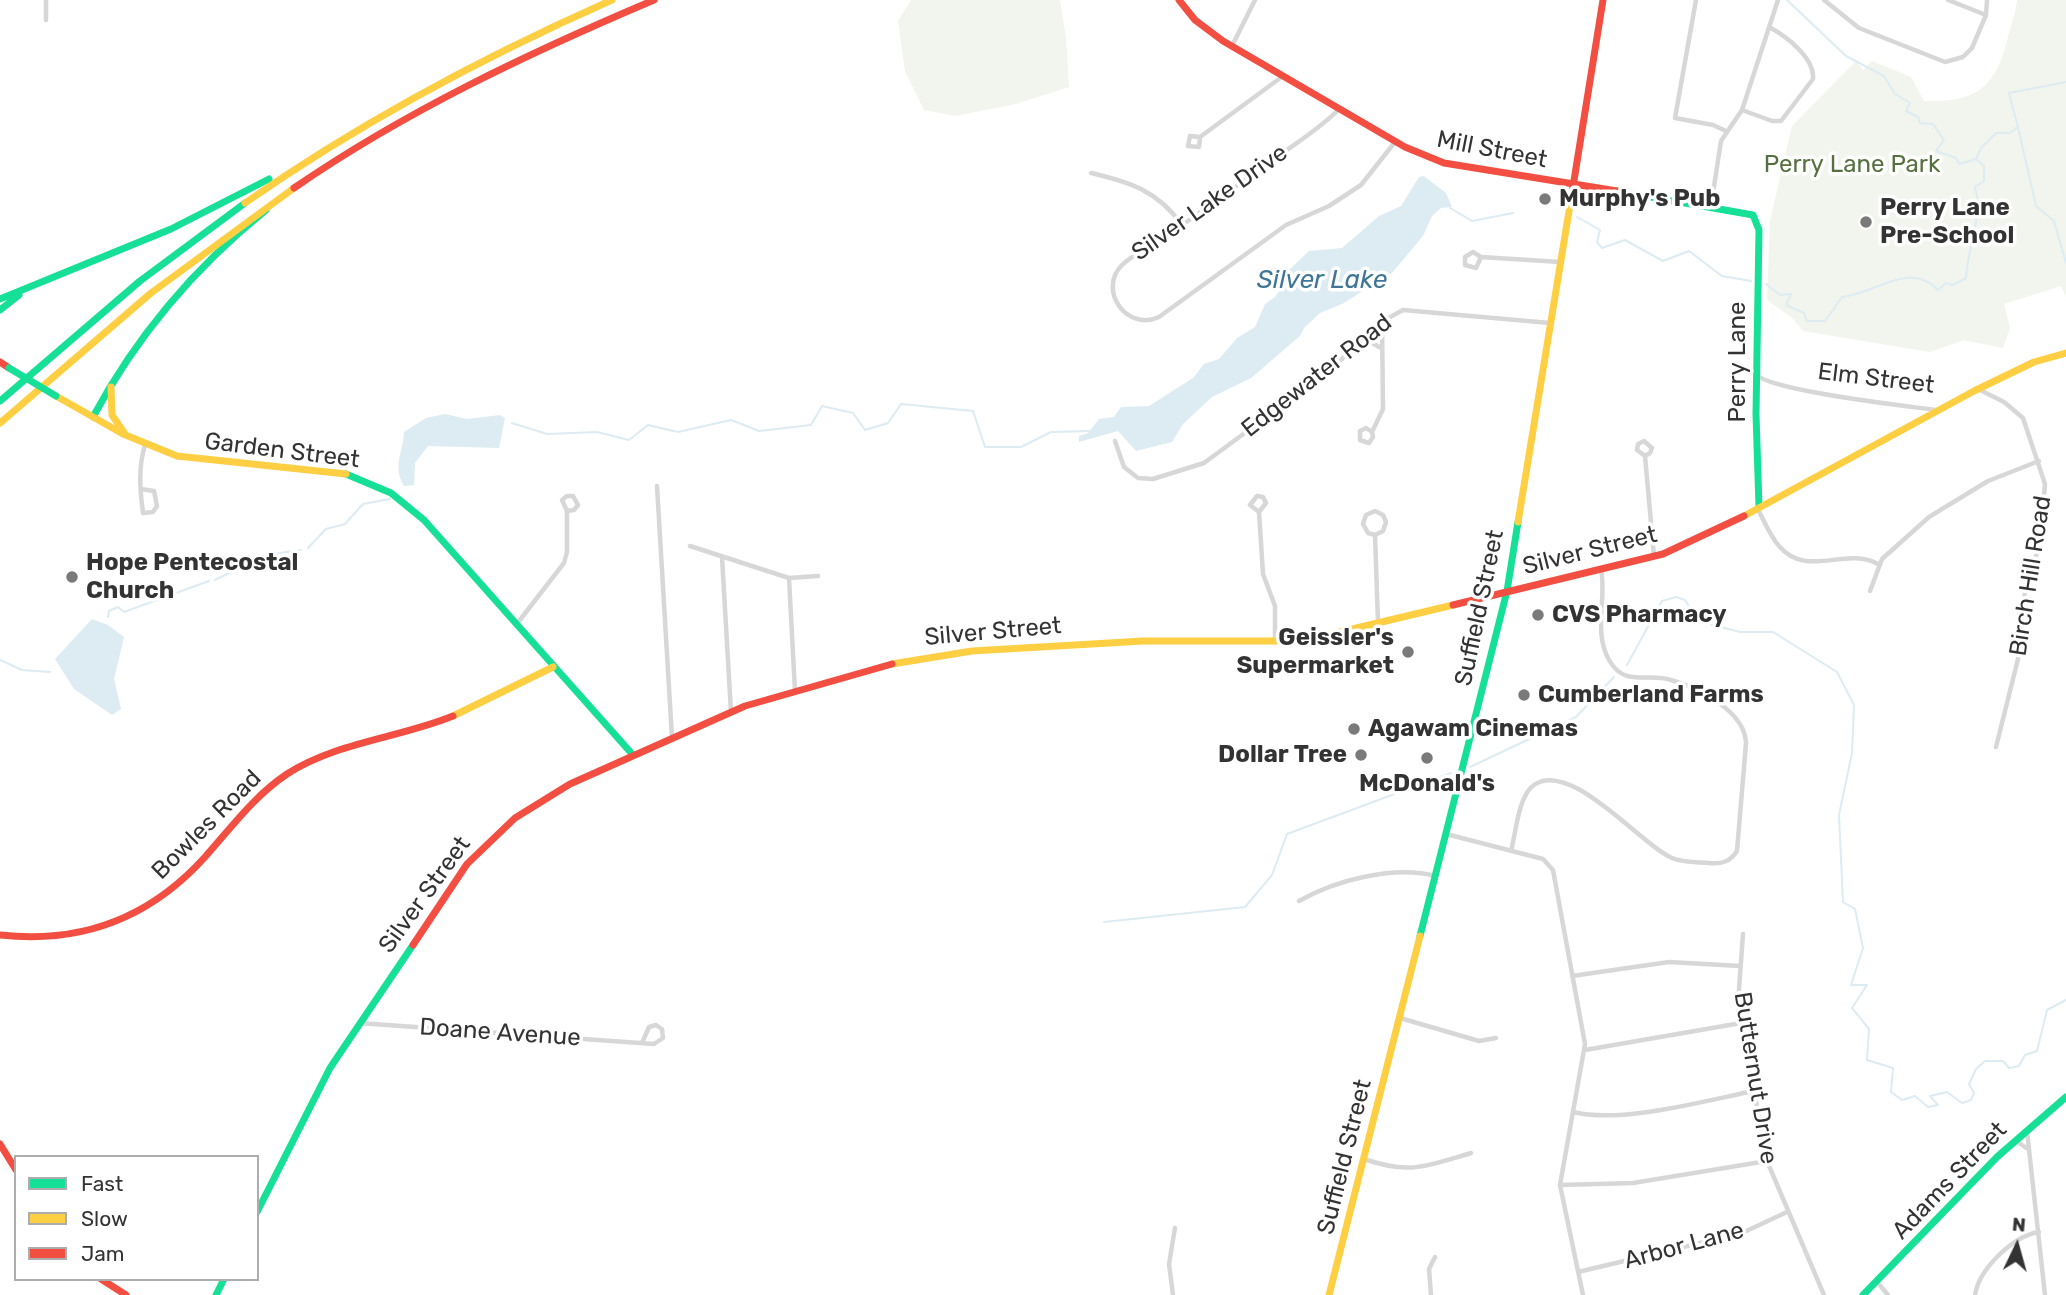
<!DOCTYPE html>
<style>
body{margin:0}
#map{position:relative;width:2066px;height:1295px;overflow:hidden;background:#fff;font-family:Rubik,sans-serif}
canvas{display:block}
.legend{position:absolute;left:14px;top:1155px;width:245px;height:126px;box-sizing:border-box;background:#fff;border:2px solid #adadad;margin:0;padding:9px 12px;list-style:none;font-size:21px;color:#333}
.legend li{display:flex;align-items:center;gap:14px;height:35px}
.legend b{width:35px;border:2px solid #adadad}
.north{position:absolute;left:1982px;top:1211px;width:70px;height:70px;-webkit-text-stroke:5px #fff;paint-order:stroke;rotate:5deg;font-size:19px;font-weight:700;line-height:28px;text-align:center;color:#333}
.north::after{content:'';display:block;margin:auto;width:24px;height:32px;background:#333;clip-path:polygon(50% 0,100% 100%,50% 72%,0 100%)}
</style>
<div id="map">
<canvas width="2066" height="1295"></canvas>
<ul class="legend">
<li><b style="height:9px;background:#16e098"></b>Fast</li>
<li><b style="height:9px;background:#ffcf43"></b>Slow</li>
<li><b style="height:9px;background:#f24e42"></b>Jam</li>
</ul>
<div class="north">N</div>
</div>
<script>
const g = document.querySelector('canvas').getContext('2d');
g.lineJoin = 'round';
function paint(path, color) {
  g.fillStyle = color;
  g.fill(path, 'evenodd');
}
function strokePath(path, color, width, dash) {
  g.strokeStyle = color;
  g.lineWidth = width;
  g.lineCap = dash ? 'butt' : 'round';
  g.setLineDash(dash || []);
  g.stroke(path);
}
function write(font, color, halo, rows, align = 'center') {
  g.font = font + ' Rubik,sans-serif';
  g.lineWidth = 7;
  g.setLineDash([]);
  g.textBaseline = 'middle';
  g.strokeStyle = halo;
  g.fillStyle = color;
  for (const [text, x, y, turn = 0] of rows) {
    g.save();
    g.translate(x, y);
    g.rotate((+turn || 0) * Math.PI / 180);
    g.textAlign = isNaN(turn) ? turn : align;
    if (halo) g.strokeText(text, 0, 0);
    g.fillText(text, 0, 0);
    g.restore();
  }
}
paint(new Path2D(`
 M911,0H1060L1066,38L1069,87L1016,104L955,116L924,110L905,71L898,21Z
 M2017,0H2066V297L2061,286L2004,304L2010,328L2003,348L1964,340L1930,352L1803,331L1791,317L1767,300L1770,221L1792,126L1856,61L1863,70L1872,61L1911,77L1924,101C1977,103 1996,87 2008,37C2011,25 2016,12 2017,0Z`), '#f1f5ed');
paint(new Path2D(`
 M1424,176L1446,193L1452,207L1441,208L1432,216L1423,236L1392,273L1342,304L1320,313L1304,328L1300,336L1251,378L1212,397L1183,424L1172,442L1136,451L1118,431L1079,442V436L1088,433L1099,419L1114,417L1121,407L1149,406L1193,378L1204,364L1219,359L1237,338L1255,327L1265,304L1275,297L1282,287L1287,272L1309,251L1342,248L1379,216L1401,206L1419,177Z
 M445,414L467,419L500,415L505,418L499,448L428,446L415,463L414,485L404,486C392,465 403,454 404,432L426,418Z
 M92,619L108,625L124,637L114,679L121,709L112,715L74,689L55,659Z`), '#ddebf3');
strokePath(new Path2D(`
 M1787,0L1846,56L1884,76L1895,94L1910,103L1906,111L1918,117L1920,123L1933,124L1944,140L1936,151L1956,158L1959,164L1976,159L1981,148L1996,133H2010L2018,127L2036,206L2054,221L2066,263
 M2018,127L2009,93L2066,82
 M1450,208L1472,221L1513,213
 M1577,217L1600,230L1597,242L1602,248L1625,240L1663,261L1689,251L1722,276L1751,281
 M1766,284L1780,295L1791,294L1786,305L1804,313L1807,321H1825L1842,297C1875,294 1910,260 1938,290L1946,283L1953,285L1966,278C1967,248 1984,216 1975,187L1984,181V166L1977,160
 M512,423L547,434L597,432L629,440L648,425L678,432L731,420L759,431L811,425L822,406L853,413L865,430L888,423L901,404L973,411L985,447H1021L1051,432L1090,431
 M308,548L326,529L345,524L363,504L390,499
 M215,580L266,555L301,550
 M108,617L109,611L118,607L124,612L209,581
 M0,660L22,670L50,672
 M1627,665L1662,601L1676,597L1685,600L1698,621L1740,632H1773L1837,672L1854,705L1852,753L1839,815L1843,902L1855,909L1863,948L1851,985H1867L1852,1008L1869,1029L1867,1060L1893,1068L1891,1092L1902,1100L1915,1096L1928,1107L1938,1105L1930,1096L1947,1092L1962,1103L1971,1100L1974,1093L1969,1084L1976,1069L1985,1061H2003L2009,1068L2019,1066L2025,1055L2037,1051L2047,1010L2066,1000
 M1470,767L1576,717L1614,677
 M1104,922L1245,907L1272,875L1287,834L1451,773`), '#ddebf3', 2);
strokePath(new Path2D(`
 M1696,0L1675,118L1713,125L1726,131
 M1824,0L1859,28L1945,62L1963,57L1972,48L1986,15L1987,0
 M1948,0L1986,15
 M46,20V0
 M1232,46L1255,0
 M1339,109C1321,128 1297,142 1276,158C1238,185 1200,212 1163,239C1150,248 1133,254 1122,265C1097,290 1127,332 1159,317L1286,225L1329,206L1361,185L1395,142
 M1742,110L1772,121H1781L1813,79C1815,58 1786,36 1769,27
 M1200,137L1199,147L1188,146L1190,136L1200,137L1283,76
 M1091,173C1130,182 1158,191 1182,225
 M1711,206L1721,141L1742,110L1778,0
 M1481,257L1476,268L1465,265V257L1473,252L1481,257L1560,262
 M1363,338L1381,348
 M1757,375C1772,391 1907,406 1936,410
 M1978,389L2004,402L2023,418L2045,484L2040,543L2025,591L2018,659L1996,747
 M1372,432L1373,437L1369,443L1360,440V431L1366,428L1372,432L1383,409L1382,323
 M1115,441L1124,467L1138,478L1153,479L1204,463L1329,371L1381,322L1403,310L1550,323
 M1645,456L1650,453L1652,448L1644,441L1638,444L1637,450L1645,456L1654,556
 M657,486L672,738
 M141,489L154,491L157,506L153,512L143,513C140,490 138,467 145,445
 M1757,508C1764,520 1770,536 1779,546C1807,579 1845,546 1878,564
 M1259,512L1250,505L1257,496L1263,497L1266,503L1259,512L1263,574L1275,606V642
 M1375,535L1368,533L1363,524L1366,515L1375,511L1383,515L1386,522L1383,531L1375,535L1378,623
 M690,546L789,578L795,691
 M722,557L731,712
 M789,578L818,576
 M1870,591L1882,559L1929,517L1988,481L2039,461
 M516,625L564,563L567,552V511L562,500L567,496H573L578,505L574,510L567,511
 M1446,834L1543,859L1553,870L1585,1044L1560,1185L1583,1295
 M1511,851C1516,833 1518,796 1534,785C1571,759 1642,846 1672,858C1683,863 1698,862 1709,863C1722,864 1730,862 1737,851L1746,743C1745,711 1698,688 1671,680C1647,672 1625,688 1609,660C1593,632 1607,599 1601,569
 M1299,901C1336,880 1394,865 1436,876
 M1743,934L1738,1003L1767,1161L1824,1295
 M1572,976L1669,962L1740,966
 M1400,1018L1479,1041L1496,1038
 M359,1023L654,1044L663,1038L662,1029L656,1025L649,1027L642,1043
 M1585,1050L1741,1023
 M1573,1112C1622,1124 1703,1101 1754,1091
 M2027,1131L2045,1295
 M2016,1141L2028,1149
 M1364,1159C1410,1175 1426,1166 1471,1153
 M1560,1185L1633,1183L1767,1161
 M1578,1272L1742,1233L1787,1212
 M1878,1283L1888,1295
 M1173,1295L1169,1264L1175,1228
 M1431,1295L1429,1269L1435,1257
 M1975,1295C1979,1269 2013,1236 2039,1232`), '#d7d7d7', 4.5);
strokePath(new Path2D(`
 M1617,191L1753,215L1759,230L1756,414L1759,507
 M0,299L171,229L269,179
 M0,310L19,295
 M0,401L140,281L245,203
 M93,417C137,335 194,268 266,210
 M346,474L391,493L424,520L633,755
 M1420,936L1507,591L1518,522
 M257,1212L330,1068L413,945
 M216,1295L224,1279
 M1863,1295L1997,1157L2066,1097`), '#16e098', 7);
strokePath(new Path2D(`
 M245,203C361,122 483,57 612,0
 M111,387L112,415L125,434
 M56,396L123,434L177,456L346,474
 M0,423L151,293L294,188
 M1744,516L1974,391L2034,362L2066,353
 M1518,522L1572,193
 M892,664L972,651L1143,641H1302L1453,605
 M453,716L553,667
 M1329,1295L1420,936`), '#ffcf43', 7);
strokePath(new Path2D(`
 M1179,0L1195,20L1223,41L1405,147L1444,163L1617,191
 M294,188C406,111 529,53 654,0
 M1572,193L1603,0
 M0,362L9,368
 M1453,605L1663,554L1744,516
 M0,935C81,944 150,918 205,857C231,828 254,796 287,774C337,742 399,738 453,716
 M413,945L467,864L515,818L570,784L745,706L892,664
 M0,1144L16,1170
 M101,1279L126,1295`), '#f24e42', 7);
strokePath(new Path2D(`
 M9,368L56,396`), '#16e098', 7);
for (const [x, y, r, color] of [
 [1545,199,7,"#7a7a7a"],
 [1866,222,7,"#7a7a7a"],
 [72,577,7,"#7a7a7a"],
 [1538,615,7,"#7a7a7a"],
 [1408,652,7,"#7a7a7a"],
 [1524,695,7,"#7a7a7a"],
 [1354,729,7,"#7a7a7a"],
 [1361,755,7,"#7a7a7a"],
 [1427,758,7,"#7a7a7a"]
]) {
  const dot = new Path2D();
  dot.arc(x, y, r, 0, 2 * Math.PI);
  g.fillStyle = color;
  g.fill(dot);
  strokePath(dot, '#fff', 2.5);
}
write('24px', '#333', '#fff', [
 ["Mill Street",1492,150,11],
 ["Silver Lake Drive",1210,203,-35],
 ["Perry Lane",1738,362,-90],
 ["Edgewater Road",1317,376,-38],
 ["Elm Street",1876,379,7],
 ["Garden Street",282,451,7],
 ["Silver Street",1590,551,-14],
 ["Birch Hill Road",2031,576,-81],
 ["Suffield Street",1480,608,-78],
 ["Silver Street",993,632,-5],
 ["Bowles Road",207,825,-45],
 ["Silver Street",425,895,-54],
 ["Doane Avenue",500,1033,4],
 ["Butternut Drive",1755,1078,81],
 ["Suffield Street",1345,1157,-76],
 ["Adams Street",1950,1181,-46],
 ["Arbor Lane",1684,1246,-15]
]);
write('24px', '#56703f', '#fff', [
 ["Perry Lane Park",1852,165]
]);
write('bold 24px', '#333', '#fff', [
 ["Murphy's Pub",1559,199],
 ["Perry Lane",1880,208],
 ["Pre-School",1880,236],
 ["Hope Pentecostal",86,563],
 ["Church",86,591],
 ["CVS Pharmacy",1552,615],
 ["Geissler's",1394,638,"right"],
 ["Supermarket",1394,666,"right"],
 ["Cumberland Farms",1538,695],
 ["Agawam Cinemas",1368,729],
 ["Dollar Tree",1347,755,"right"],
 ["McDonald's",1427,784,"center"]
], 'left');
write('italic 26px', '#3f7597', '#fff', [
 ["Silver Lake",1322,280]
]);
</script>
